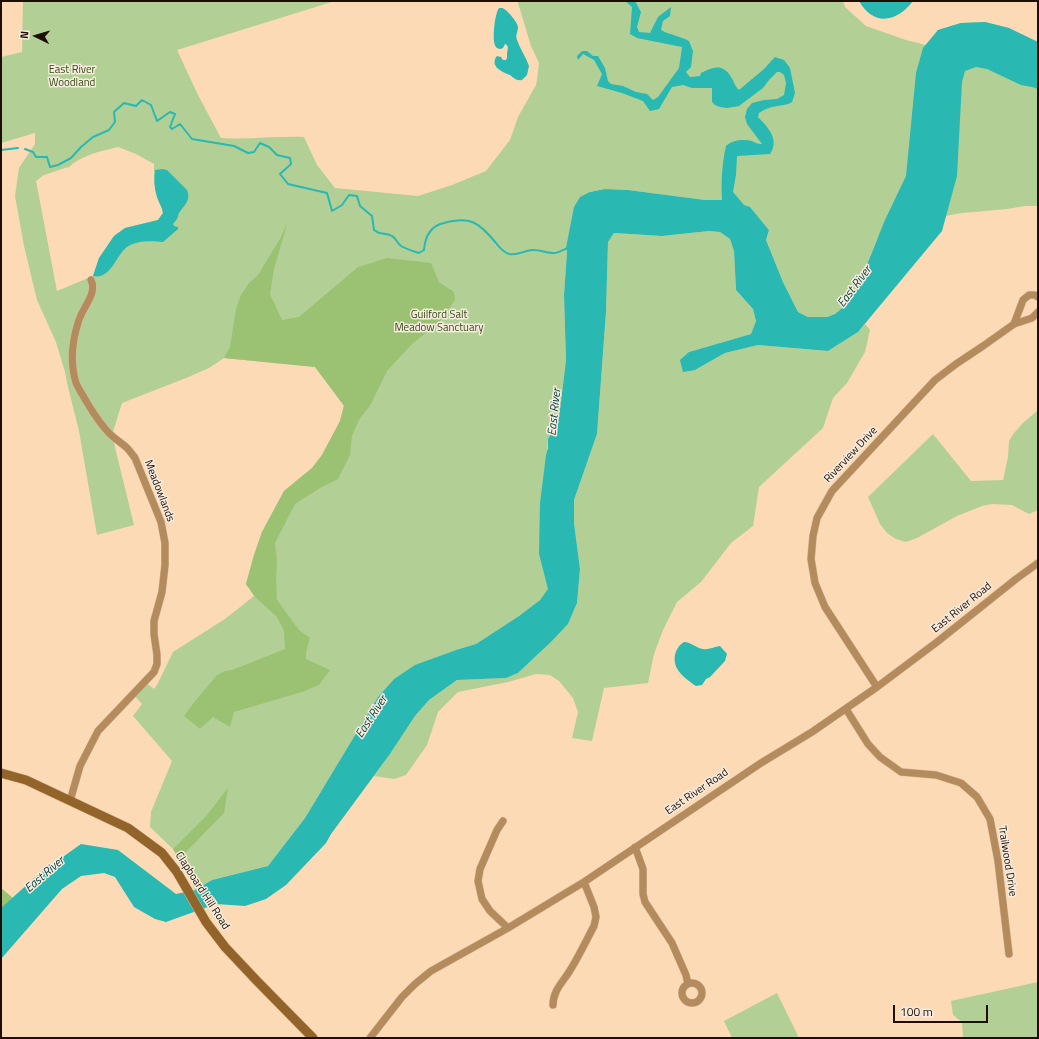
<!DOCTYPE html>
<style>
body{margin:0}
#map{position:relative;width:1039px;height:1039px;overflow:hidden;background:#fbdab5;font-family:"Titillium Web",sans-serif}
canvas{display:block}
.frame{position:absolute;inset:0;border:2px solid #1d0e00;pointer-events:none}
.north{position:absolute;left:16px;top:16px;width:40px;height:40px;-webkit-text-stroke:3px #f7ecdf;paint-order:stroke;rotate:275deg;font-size:11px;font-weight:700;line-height:16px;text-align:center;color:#1d0e00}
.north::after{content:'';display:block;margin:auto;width:14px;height:18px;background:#1d0e00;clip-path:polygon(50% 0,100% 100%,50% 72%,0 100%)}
.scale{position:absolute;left:893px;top:1005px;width:95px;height:18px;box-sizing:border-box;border:2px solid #1d0e00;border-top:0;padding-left:5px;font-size:12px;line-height:14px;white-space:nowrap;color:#1d0e00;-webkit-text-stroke:3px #f7ecdf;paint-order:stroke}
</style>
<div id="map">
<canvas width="1039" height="1039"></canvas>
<div class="frame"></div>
<div class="north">N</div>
<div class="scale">100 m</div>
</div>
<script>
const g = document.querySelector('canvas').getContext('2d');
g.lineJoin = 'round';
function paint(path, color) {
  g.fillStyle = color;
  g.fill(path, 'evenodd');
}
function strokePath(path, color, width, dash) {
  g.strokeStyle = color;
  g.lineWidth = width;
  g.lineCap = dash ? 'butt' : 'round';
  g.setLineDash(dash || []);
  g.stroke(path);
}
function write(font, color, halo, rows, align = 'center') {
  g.font = font + ' "Titillium Web",sans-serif';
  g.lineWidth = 3;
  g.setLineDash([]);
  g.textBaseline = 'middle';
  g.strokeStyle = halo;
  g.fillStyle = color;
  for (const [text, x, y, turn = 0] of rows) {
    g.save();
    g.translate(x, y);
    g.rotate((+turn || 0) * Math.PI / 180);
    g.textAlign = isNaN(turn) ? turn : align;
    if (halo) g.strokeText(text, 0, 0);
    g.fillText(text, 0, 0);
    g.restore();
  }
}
paint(new Path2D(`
 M23,1H335L177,50L198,95L221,138C248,140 276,136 304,137L317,165L335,188L418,196L452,185L486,171L510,140L518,117L536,85L537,80L539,63L531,46L518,3V1H843L845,7L866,26L906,40L926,45L938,30L961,23L985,22L1009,28L1038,49V206H1025L1007,209L962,213L940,217L877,239L857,289L841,309L835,314L827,317H808L798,312L783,282L766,240L769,230L750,207L722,200H705L628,190L605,189L590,192L566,248L567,252L564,295L566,360L559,418L552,432L548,439L539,554L549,589L540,600L519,616L476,644L459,649L394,679L378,697L305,818L268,866L212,880L195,890L180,860L173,849L150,827L151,812L172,761L133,716L142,704L133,694L145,682L154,689L157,685L173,652L225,619L254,596L246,584L254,555L262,532L284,491L312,468L322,455L340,421L344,405L315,367L224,358L209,368L186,378L122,403L112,435L134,525L97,535L79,431L67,383L65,372L56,342L37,300L24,246L15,196L19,168L35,144V133L1,143V57L22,52ZM118,147L136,154L154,164V183L157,197L162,208L163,213L158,220L125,228L114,236L99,258L93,276L57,291L36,181L44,175L68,167V168C81,155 101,151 118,147Z
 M709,231L720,232L730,239L734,251L736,290L753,309L756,321L751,334L689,352L695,370L725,353L758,345L828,351L858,332L865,324L870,330L865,352L847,383L833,398L823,428L759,487L753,526L731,543L701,582L677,602L663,630L654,654L648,683L604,688L592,741L572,738L578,712L573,698L559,681L550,675L536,674L508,682L458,692L438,712L427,745L406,775L394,779L374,776L390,754L415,716L429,700L457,680L506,678L518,673L552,641L568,624L577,603L580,569L574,523V500L597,434L606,312L608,242L614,233L662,236Z
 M1038,410V510L1029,514L1012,505L992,504L982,506L957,516L917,538L906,542L896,539L887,533L880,524L868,497L933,434L971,481L1003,480L1008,457L1009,441L1014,433L1023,423Z
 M1038,982V1038H963L962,1022L953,1015L951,1001Z
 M777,993L799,1038H732L724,1021Z`), '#b2d095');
paint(new Path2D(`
 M288,221L274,269L270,294L282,320L299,317L358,267L387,258L431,263L439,282L454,292L455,300L439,322L411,345L387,371L371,404L359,420L352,436L350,455L338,479L320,488L295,504L275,543L277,562L276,579L277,600L299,630L310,638L306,652V659L330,670L319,685L302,692L234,712L230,727L213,717L200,729L184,716L196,700L217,675L225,671L232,670L285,649L284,631L277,617L256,598L246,584L254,555L262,532L284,491L312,468L322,455L340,421L344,406L315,367L224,358L230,347L236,309L241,295L249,283L258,275L281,237Z
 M228,788L224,813L179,859L173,849L207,815Z
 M1,888L13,898L1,908Z`), '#9bc272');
paint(new Path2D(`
 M625,1H635L641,12L637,27L639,32L650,33L658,17L671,7L670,16L663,21L661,30C670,35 680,36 689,41L693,51L691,67L686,72L690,77L700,76L701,73C712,67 723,63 731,77C735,83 734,85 739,90L764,69L775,57L784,60L790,68L795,93L792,102C786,106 779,105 772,107C768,108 763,110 759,113L758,117C768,127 780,140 770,154L737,156L736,175L733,192L744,205L750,207L769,230L766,240L783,282L798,312L808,317H827L835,314L841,309L847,303L857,289L885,220L906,176L916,73L923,48L938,30L961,23L985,22L1009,28L1038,42V89L1032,87L1021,85L987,69L976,67L965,71L962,82L957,176L942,231L858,332L828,351L758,345L725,353L695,370L683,372L680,360L689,352L751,334L756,321L753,309L736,290L734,251L730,239L720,232L709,231L662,236L614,233L608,242L606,312L597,434L574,500V523L580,569L577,603L568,624L552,641L518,673L506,678L457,680L429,700L415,716L390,754L331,834L326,843L286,885L266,899L245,906L216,904L166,922L155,919L134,907L115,877L104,873L81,876L62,889L1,959V908L39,874L81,844L118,850L176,894L195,890L212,880L268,866L305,818L378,697L394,679L415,665L459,649L476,644L519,616L540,600L548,589L539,554L540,503L546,455L548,448V439L552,432L559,418L566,360L564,295L567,252L566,248L574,207L580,197L590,192L605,189L628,190L705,200H722C721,182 722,164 726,146C732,140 744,139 752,141C756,143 757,144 762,144L747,124L745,117L747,109L752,103L764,100L777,99L784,95L786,83L784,75L780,72H777L769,80L763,88L739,106L727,108L720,107L715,105L712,102V88H692L683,85L672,87L659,109L650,111L643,101L622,93L597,86L602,74L594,60L583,54L578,60L577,56L582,51H587L593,56H598L605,68L608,81L611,84L623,86L636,92L647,94L653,100L658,97L679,68L682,47L637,38L630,34L632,7Z
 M859,1H913C897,22 874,27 859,1Z
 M499,8C500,8 501,8 502,8C507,9 518,23 518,27C518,32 515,35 517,40C520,49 526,57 529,66L527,75L522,80C516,81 514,78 510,75C502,72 489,66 497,56L501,57L503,60H506L507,58V53L508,48L507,45L505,44L503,48L500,49C497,48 496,48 495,45C492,38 495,13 499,8Z
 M163,169L167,170L187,190C191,201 185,204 179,213C178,215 178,217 177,219C176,221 174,222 173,224L174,226L178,227V229L163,242C152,241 137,240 127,247C116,255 111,280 93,276L99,258L114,236L125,228L158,220L163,213C162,207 159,203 157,197C154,188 154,179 155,170Z
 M684,642C691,642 696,648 703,649C708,650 714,647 720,646L727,654L725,661L710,677L706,679L702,685L696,686C686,679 672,670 675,655C676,650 679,645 684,642Z`), '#29b8b2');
strokePath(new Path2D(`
 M25,149L33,152L36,157H47L50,167L58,165L71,158L81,147L93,137L109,130L115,122L114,112L124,103L136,106L142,100L151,105L157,121L170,112L175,114L170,127L172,129L180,124L192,139L234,146L248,153L254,152L260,143L269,147L277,155L290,158L291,164L280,174L288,184L327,193L332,211L342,205L349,195L357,196L360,206L372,216L374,230C381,236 385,232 392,236C396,238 397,243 401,246C406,249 413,251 419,253L424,250C425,237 430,226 444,223C470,216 479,222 496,243C499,247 503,252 509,254C518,256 525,250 533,250C540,250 547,253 554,253C559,253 564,249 568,248
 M1,150L18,148`), '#29b8b2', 2);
const street = new Path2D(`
 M1014,324L1023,300L1029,295H1035L1038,297
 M877,687L825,607L815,583L811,559L813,536L817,518L832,491L935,380L956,364L983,346L1014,324L1032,318L1038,312
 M846,709L868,744L880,757L901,772L936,775L961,783L977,797L990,819L998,861L1009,954
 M70,801L80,766L98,731L154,672L157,664V655L154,634V621L162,592L165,565V543L161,522L135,458C132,454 130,451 127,448C122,443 116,440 110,434C99,423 90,408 82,394C80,391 78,387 76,383C70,363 72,342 78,323C81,309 98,294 91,280
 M503,821L497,830L480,869L478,881L482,899L490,911L508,928
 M635,847L643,869V894L645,902L672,943L686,975L688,984
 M682 993a10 10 0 1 1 20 0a10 10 0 1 1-20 0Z
 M553,1005C553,991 562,983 569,972C578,958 586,941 594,926L596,917L594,907L584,882
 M370,1038L402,997L415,984L431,971L508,928L584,882L761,763L812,732L877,687L937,642L1016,579L1038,563`);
const secondary = new Path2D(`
 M1,773L26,780L128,828L162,853L177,872L206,922L225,947L257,981L313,1038`);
strokePath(street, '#d7b998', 8);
strokePath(secondary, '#d7b998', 10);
strokePath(street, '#b38b5d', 7);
strokePath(secondary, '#926429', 9);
write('11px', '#324b12', '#f7ecdf', [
 ["East River",72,70],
 ["Woodland",72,83],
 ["Guilford Salt",439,315],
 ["Meadow Sanctuary",439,328]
]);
write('11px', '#1d0e00', '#f7ecdf', [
 ["Riverview Drive",851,455,-47],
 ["Meadowlands",159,491,69],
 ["East River Road",962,608,-39],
 ["East River Road",697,792,-34],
 ["Trailwood Drive",1007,861,81],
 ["Clapboard Hill Road",202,891,57]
]);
write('italic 12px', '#003e3b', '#f7ecdf', [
 ["East River",855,287,-53],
 ["East River",555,412,-84],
 ["East River",372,717,-57],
 ["East River",45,875,-41]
]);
</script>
